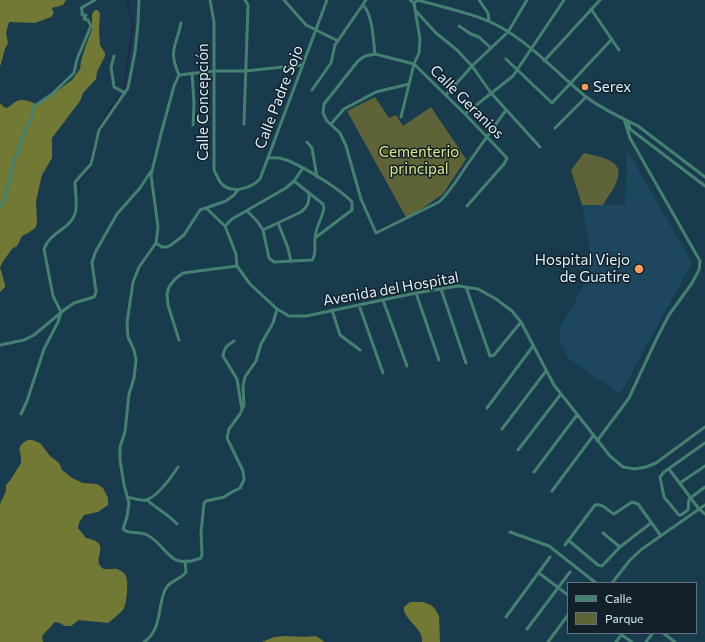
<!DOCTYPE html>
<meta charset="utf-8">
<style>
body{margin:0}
#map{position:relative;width:705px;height:642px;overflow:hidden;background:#193b4e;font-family:Commissioner,sans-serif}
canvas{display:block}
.legend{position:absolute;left:567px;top:582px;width:130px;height:52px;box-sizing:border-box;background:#122129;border:1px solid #62737d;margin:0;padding:5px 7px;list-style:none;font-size:12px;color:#dbeefa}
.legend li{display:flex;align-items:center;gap:8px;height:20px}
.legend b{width:20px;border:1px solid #62737d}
</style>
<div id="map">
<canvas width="705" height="642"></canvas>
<ul class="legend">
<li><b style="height:5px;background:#448170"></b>Calle</li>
<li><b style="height:11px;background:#5e6438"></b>Parque</li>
</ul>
</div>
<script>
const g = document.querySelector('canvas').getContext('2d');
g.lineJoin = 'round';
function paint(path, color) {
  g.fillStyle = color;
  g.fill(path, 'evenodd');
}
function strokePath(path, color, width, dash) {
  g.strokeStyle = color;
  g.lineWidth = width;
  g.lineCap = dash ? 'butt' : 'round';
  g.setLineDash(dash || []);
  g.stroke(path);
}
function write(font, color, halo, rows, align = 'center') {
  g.font = font + ' Commissioner,sans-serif';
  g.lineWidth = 3;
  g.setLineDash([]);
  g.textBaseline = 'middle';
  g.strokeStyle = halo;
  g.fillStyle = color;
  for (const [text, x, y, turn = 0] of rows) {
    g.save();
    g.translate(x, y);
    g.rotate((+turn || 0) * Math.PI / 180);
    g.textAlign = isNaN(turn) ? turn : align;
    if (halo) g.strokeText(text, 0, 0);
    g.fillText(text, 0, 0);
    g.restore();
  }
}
paint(new Path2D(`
 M627,150L692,263L620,394L569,359L560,343V327L580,293L589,274L590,250L582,205H625Z`), '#1c475e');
paint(new Path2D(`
 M375,97L389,118L396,115L403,126L431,107L466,159L443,194L407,219L347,111Z
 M584,153C596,156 623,159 618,177C616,187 608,196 603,205H582L571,170Z`), '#5e6438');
paint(new Path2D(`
 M0,0H66L63,5L52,8V9L54,13L51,17L35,23L9,22L6,33L8,43L5,49L0,67Z
 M95,10H98L100,14L99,30L100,45L105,53V56L97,72L96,79L83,93L80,101L52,138V158L42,175L36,201L37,221L36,227L30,232L22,236L17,246L12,249L4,260L0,267L5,285V287L0,292V103L4,107L7,108C11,106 12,104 15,102C23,97 31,102 38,105L72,80L80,69L81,61L85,48L92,29V14Z
 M28,440H32L40,443L50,456L59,463L62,470L72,478L83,483L97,484L103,488L108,498V505L98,512L84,515L79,523L78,528L86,538C113,543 92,557 101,567C104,571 112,568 117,569C120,570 123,572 125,574C129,579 127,602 124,608C123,611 111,621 108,623L79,620L71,626H65L60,623L55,622L42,636L43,642H0V504L6,491V485L11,479L21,463C22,451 14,447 28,440Z
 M410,602H423L431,605L435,609L439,616L440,642H422C424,628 402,619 404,607Z
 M286,636L305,637L316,636L325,642H262L274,637Z`), '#727935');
strokePath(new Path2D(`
 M98,130L99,126L124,89L133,24L127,0
 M90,160L96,136
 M80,193L78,182L91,169`), '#2a194d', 1);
strokePath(new Path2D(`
 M210,0L214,22V170C216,174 218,178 220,182C230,195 250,189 260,179L327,0
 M284,0L306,25L338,41
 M410,0L414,3L418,0
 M418,0C445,8 478,14 502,28C532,45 558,74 585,96C600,108 620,117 638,126L705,177
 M479,0L488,13L489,21
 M363,5C373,15 373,40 375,54
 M591,9L619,50
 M415,10L436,33L457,50L472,66L491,93L540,147
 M459,26L471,34L479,37L491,48
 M114,56L111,67L114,87L125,93
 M506,59L552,103L612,39
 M544,61L600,0
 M192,73L194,103L193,125
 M179,75L174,86L161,134L151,175L158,227L156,243L139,267L133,282L127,323L128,337L134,350L136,360L134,378L129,394L125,432L120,447V460L124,485L129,503L127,517L123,529C129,535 140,531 147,535C169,546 167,571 201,558L202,554L201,533L204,503L206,501L224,497L232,492L240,488L244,480L243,471L227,438L229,429L240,414L244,405L243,386L245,377L256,361L261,344L273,323L277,309
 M179,75L214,71H245L303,65
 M179,75C168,49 176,48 181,23
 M312,90L331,63L335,45L366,0
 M446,95L472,66L508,32L527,0
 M465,114L513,76L564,0
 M401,117L414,64L419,53L420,39L414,3
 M628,122L630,129L705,186
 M244,124L248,5L245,0
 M331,124L344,109L376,92L409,84
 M555,128L586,97
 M307,142L312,148L317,177
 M268,158C273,158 278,157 283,159C300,164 340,189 352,202V210L315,238
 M0,206L5,199L14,160L18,152L25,129L32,118L33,107L52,94L74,73L77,59L91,26L88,20L84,19L86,15H82V10L81,8L95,0
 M467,206L504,164L507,158L465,114L414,64L375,54L365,56L358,61L324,104L323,113L327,121L340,133L346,146L361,199L376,233L439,202C450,192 458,178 467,165C480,147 493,128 506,110
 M206,208L225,226L236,254L237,266L250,284L277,309L289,316H306L416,293L458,286L478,289L496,299L512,311L521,322L554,385L610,456L623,467L635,469L646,467L656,463L705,427
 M247,211L257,221L263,230L269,258L274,262L312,260C317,254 314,246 315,239C315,228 322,219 324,208L323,204L294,181
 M278,223L288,248L291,262
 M225,226L232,219L286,188L294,181L303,168
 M263,230L301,212C308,206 309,203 309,194
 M156,243L162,247H167L171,245L184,235L200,210L226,201L234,195L238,190
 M466,287L490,356L494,355L521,322
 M441,289L466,363
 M416,293L439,360
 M383,300L407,366
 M359,305L383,373
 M332,310L340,335L360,350
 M179,340L168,305L167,294L169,287L175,279L183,273L237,266
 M234,341C227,345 224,348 223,356L237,379L242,410
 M0,345L24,340L34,335L64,310L74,303L94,297L96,292L92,262L96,251L117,214L140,188L151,171
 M487,408L533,346
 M21,414L27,401L44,349L58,322L61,312L53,296L44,249C49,233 70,229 75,214C78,206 75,190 75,182L91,164L99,130L128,88L135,52L138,23L139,0
 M502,429L546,371
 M597,441L629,398L656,340L669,315L692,283L699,270L700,261L630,138L624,119
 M705,443L664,472L660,477L664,497L679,515H681L688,510L689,499L705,487
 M518,450L561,394
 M669,469L699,509L705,514
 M534,472L577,415
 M680,483L705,466
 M552,491L593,436
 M127,497C133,498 141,501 146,500C157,497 172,476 178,467
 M147,500C157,509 168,514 177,524
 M510,532L549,546L596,583
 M603,533L620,547
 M568,540L598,565L602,566L620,547L651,523
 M565,545L595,505C603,503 608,511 614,514L632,502L638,504L661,536
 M539,573L568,595
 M612,583L630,560L642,549L705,505
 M506,617L550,557
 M527,629L570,572
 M619,633L632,642
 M663,633L675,642
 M144,642C162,630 157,608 165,590C169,580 181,580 186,572L185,561
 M548,642L568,615
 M616,642L622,634
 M646,642L652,634`), '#448170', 3);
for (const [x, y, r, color] of [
 [585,87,4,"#fd9c56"],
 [639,269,5,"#fd9c56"]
]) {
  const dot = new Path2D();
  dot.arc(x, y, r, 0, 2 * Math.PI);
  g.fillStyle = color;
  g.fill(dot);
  strokePath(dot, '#122129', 1.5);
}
write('15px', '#dbeefa', '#122129', [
 ["Serex",593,87],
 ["Hospital Viejo",630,260,"right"],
 ["de Guatire",630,277,"right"]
], 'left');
write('15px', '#dbeefa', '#122129', [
 ["Calle Padre Sojo",279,97,-69],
 ["Calle Concepción",203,102,-90],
 ["Calle Geranios",467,102,45],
 ["Avenida del Hospital",391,289,-10]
]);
write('15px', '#dde987', '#122129', [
 ["Cementerio",419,152],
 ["principal",419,169]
]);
</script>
